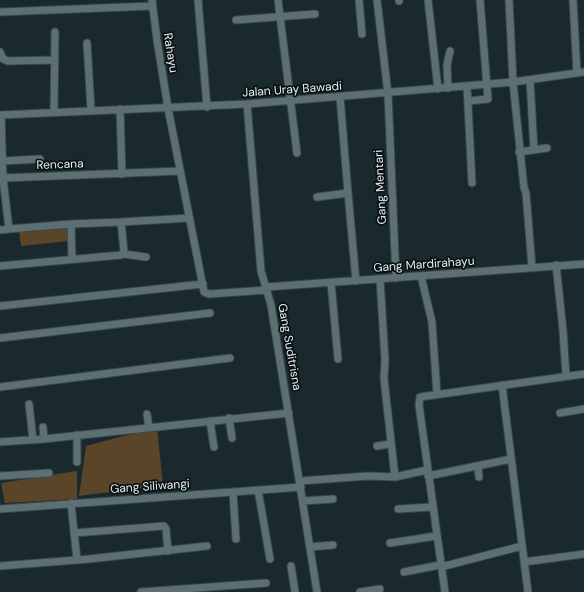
<!DOCTYPE html>
<style>
body{margin:0}
canvas{display:block;background:#19292d}
</style>
<canvas width="584" height="592"></canvas>
<script>
const g = document.querySelector('canvas').getContext('2d');
g.lineJoin = 'round';
function paint(path, color) {
  g.fillStyle = color;
  g.fill(path, 'evenodd');
}
function strokePath(path, color, width, dash) {
  g.strokeStyle = color;
  g.lineWidth = width;
  g.lineCap = dash ? 'butt' : 'round';
  g.setLineDash(dash || []);
  g.stroke(path);
}
function write(font, color, halo, rows, align = 'center') {
  g.font = font + ' "DM Sans",sans-serif';
  g.lineWidth = 3.5;
  g.setLineDash([]);
  g.textBaseline = 'middle';
  g.strokeStyle = halo;
  g.fillStyle = color;
  for (const [text, x, y, turn = 0] of rows) {
    g.save();
    g.translate(x, y);
    g.rotate((+turn || 0) * Math.PI / 180);
    g.textAlign = isNaN(turn) ? turn : align;
    if (halo) g.strokeText(text, 0, 0);
    g.fillText(text, 0, 0);
    g.restore();
  }
}
paint(new Path2D(`
 M67,228L68,241L21,246L19,231Z
 M157,427L163,485L79,496L86,446Z
 M77,471V499L5,503L1,483Z`), '#5b4529');
const minor = new Path2D(`
 M152,0L157,40L168,108L204,292L209,294L267,290
 M198,0L207,107
 M278,0L297,153
 M359,0L362,34
 M377,0L388,94L396,278
 M399,0V1
 M428,0L438,89
 M509,0L513,82L524,188L526,193L532,267
 M573,0L577,73
 M0,12L152,6
 M236,20L315,14
 M87,43L91,110
 M0,52L3,59L8,61L55,60
 M530,80L534,150
 M467,86L472,183
 M448,88L447,65L450,51
 M340,97L348,193
 M468,101L488,99L480,0
 M247,104L261,271L271,305L317,592
 M120,109L122,174
 M54,112L55,32
 M0,115L247,104L513,82L584,72
 M1,115L3,178L180,171
 M519,152L547,148
 M2,161L40,159
 M317,197L348,193L356,281
 M9,229L71,224
 M0,230L9,229L3,178
 M123,254L146,257
 M72,259L71,224L121,222
 M556,265L563,330L566,376
 M0,266L121,255L124,252L121,222L189,218
 M421,276L432,322L437,394
 M380,279L385,360L384,379L395,477
 M331,283L338,359
 M266,287L584,264
 M0,306L203,284
 M0,338L210,313
 M502,385L528,592
 M0,387L230,358
 M29,404L33,440
 M560,413L584,409
 M147,414L149,428
 M229,418L232,438
 M210,421L214,447
 M43,427L44,439
 M0,442L44,439L289,413
 M377,446L391,444
 M77,462V435
 M478,466L479,477
 M0,476L49,473
 M428,476L511,459
 M300,481L368,476L395,477L427,470
 M258,490L270,559
 M233,492L236,539
 M303,501L333,499
 M71,503L77,560
 M0,509L301,487
 M398,509L432,507
 M74,533L164,526L166,529L168,551
 M390,543L436,536
 M310,547L333,545
 M524,562L584,554
 M0,566L89,559L207,546
 M291,566L295,592
 M441,567L522,546
 M404,572L440,565
 M141,592L266,583
 M360,592L380,589
 M445,592L419,405L420,397L584,374`);
strokePath(minor, '#394749', 9);
strokePath(minor, '#5c6f73', 7);
write('12px', '#e2edef', '#091112', [
 ["Rahayu",170,53,81],
 ["Jalan Uray Bawadi",292,90,-4],
 ["Rencana",60,165,-2],
 ["Gang Mentari",381,187,-93],
 ["Gang Mardirahayu",424,265,-4],
 ["Gang Suditrisna",289,347,80],
 ["Gang Siliwangi",150,487,-4]
]);
</script>
